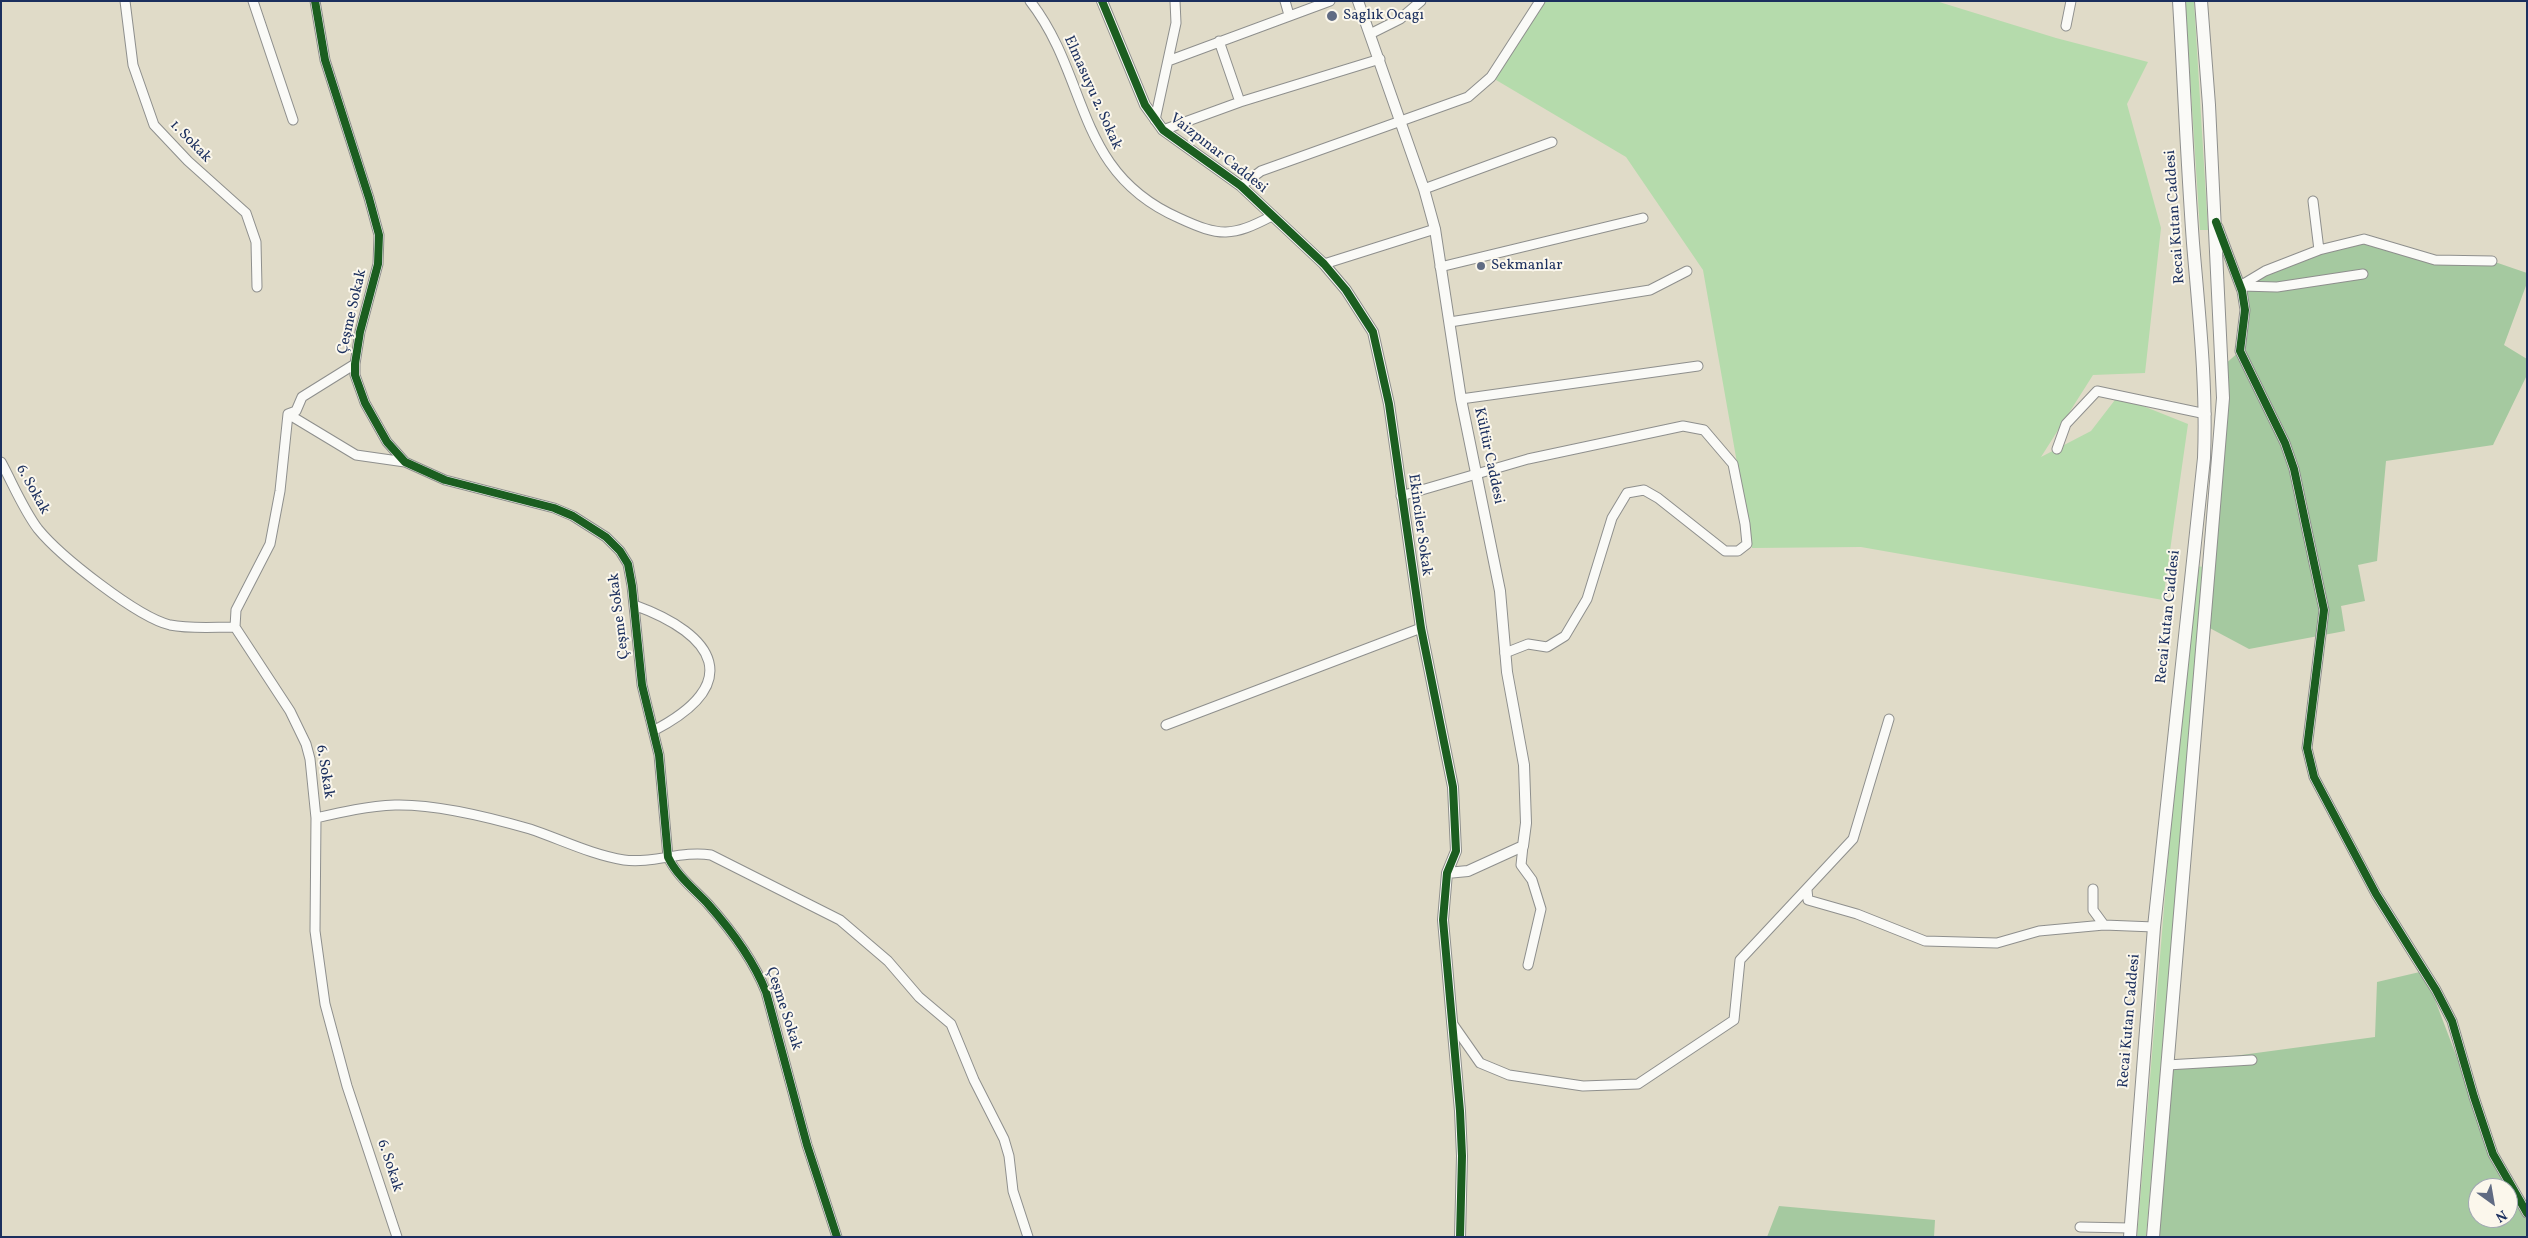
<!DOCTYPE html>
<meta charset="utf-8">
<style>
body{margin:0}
#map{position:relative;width:2528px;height:1238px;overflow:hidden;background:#e0dbc8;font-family:Vollkorn,serif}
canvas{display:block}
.frame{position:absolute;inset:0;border:2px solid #1b2f5e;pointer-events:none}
.north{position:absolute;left:2468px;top:1178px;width:50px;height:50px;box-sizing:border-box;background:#fbf7ec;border:1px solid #a1a7b3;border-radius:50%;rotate:148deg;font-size:14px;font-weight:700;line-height:20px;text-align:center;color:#1b2f5e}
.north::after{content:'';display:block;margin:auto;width:18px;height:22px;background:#606b83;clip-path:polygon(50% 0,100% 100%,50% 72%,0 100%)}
</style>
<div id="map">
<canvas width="2528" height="1238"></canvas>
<div class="frame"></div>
<div class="north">N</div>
</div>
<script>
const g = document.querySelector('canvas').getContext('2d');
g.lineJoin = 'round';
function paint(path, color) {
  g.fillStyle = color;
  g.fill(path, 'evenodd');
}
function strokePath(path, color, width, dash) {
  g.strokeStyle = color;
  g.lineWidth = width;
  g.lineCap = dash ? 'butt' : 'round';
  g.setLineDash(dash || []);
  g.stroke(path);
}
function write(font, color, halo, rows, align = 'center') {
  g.font = font + ' Vollkorn,serif';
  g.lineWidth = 4;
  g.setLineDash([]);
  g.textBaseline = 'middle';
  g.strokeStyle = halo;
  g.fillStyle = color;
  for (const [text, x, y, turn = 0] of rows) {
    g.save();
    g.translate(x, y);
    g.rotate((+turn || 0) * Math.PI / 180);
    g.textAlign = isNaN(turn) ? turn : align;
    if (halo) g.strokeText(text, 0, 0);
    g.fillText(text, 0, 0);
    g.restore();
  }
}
paint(new Path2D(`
 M1540,1H1936L2056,38L2148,62L2127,104L2161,228L2145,373L2093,375L2041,457L2091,431L2118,396L2188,424L2163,600L1861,547L1752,548L1703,270L1626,157L1491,77Z
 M2185,1H2194L2208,230H2200Z
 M2196,566L2204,567L2146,1237H2137L2169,847Z`), '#b5dbac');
paint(new Path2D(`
 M2364,239L2435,260L2492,261L2527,273V283L2504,345L2527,359V375L2493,445L2386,461L2377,561L2358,565L2365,601L2341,606L2345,631L2249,649L2204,625L2223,366L2240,351L2245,310L2240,286L2265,271Z
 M2424,971L2483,1126L2527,1216V1237H2153L2167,1065L2375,1037L2377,982ZM2478,1188H2508V1218H2478Z
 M1779,1206L1935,1220L1934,1237H1767Z`), '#a5c9a0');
const minor = new Path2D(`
 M125,1L133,65L154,125L188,161L246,213L256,242L257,287
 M253,1L293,120
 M315,1L325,60L369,198L379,235L378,264L360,332L355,364V375L365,403L387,442L405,462L445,480L554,508L573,516L606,537L620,551L628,564L632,586L642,685L659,755L668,857C677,876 694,889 708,904C732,931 753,959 766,992L807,1145L837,1237
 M1030,1C1090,78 1074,172 1179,218C1220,237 1232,237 1272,216
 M1285,1L1289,15
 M2066,26L2071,1
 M1370,34L1400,19L1421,1
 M1219,41L1240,102
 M1168,61L1330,1
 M1155,120L1176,23L1175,1
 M1163,130L1240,102L1380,59
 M1241,186L1261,171L1468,97L1491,77L1540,1
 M1424,189L1552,142
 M2218,227L2242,291L2245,310L2240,351L2285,443L2294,469L2324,610L2307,748L2314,777L2376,894L2436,990L2452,1021L2474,1097L2493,1154L2527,1213
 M2319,250L2364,239L2435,260L2492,261
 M1324,264L1435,229
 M1440,267L1643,218
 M2240,286L2265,271L2319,250L2313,201
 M2241,286L2277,287L2363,274
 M1450,322L1650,290L1687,271
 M355,364L302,397L296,411L288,414L356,455L405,462
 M1461,399L1698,366
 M2057,449L2066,424L2097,391L2206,414
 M1,462C13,484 23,509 38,529C60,556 137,617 170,625C190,629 214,627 235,627L290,711L306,744L310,759L316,818L315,931L325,1004L347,1086L397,1237
 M1401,496L1528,459L1683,426L1704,430L1733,464L1745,524L1747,544L1738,551H1725L1658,498L1644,490L1627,493L1612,518L1587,599L1565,636L1547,647L1528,644L1505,653
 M634,605C717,635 744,684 653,731
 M235,627L236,610L270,544L280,491L288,414
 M1166,725L1421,628
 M316,818C342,812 368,806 395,805C434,804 492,818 530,829C560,839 592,855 624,860C653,864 682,850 711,855L840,920L888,961L919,997L951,1024L974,1080L1004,1139L1009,1156L1013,1191L1028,1237
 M1523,846L1521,865L1532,880L1541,909L1528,965
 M2093,889V910L2104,925L2154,927
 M1807,890L1808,900L1857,914L1925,941L1997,943L2039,931L2104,925
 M1452,1023L1480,1063L1509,1075L1583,1086L1638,1084L1734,1020L1740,960L1853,839L1889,719
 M2167,1065L2252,1060
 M2080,1227L2130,1228`);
const tertiary = new Path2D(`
 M1102,1L1145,105L1163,130L1241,186L1324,264L1346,290L1373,332L1389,404L1421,628L1453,787L1456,851L1447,873L1443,920L1460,1111L1462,1156L1460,1237
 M1358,1L1424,189L1435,229L1461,399L1500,591L1507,672L1524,765L1526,823L1523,846L1468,871L1447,873`);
const secondary = new Path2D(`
 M2130,1237L2154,927L2204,458C2207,385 2199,315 2193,243C2187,162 2184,82 2179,1
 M2153,1237L2223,398L2209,105L2201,1`);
strokePath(minor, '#8e8f8d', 11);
strokePath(tertiary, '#8e8f8d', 12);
strokePath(secondary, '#8e8f8d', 14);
strokePath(minor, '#fafaf7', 9);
strokePath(tertiary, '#fafaf7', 10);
strokePath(secondary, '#fafaf7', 12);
strokePath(new Path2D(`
 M315,1L325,60L369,198L379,235L378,264L360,332L355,364V375L365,403L387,442L405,462L445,480L554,508L573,516L606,537L620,551L628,564L632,586L642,685L659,755L668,857C677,876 694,889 708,904C732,931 753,959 766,992L807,1145L837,1237
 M1102,1L1145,105L1163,130L1241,186L1324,264L1346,290L1373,332L1389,404L1421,628L1453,787L1456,851L1447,873L1443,920L1460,1111L1462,1156L1460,1237
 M2216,222L2242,291L2245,310L2240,351L2285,443L2294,469L2324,610L2307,748L2314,777L2376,894L2436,990L2452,1021L2474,1097L2493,1154L2527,1213`), '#1b5e20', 8);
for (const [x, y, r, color] of [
 [1332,16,6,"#606b83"],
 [1481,266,5,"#606b83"]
]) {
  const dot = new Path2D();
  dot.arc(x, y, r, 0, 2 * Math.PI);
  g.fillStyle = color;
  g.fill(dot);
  strokePath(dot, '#fbf7ec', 2);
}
write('15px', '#1b2f5e', '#fbf7ec', [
 ["Saglık Ocagı",1343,16],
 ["Sekmanlar",1491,266]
], 'left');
write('15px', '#1b2f5e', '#fbf7ec', [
 ["Elmasuyu 2. Sokak",1092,93,66],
 ["1. Sokak",190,142,46],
 ["Vaizpınar Caddesi",1218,154,38],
 ["Recai Kutan Caddesi",2176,217,-94],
 ["Çeşme Sokak",353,312,-77],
 ["Kültür Caddesi",1488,456,78],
 ["6. Sokak",32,490,61],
 ["Ekinciler Sokak",1419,525,82],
 ["Çeşme Sokak",620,616,-97],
 ["Recai Kutan Caddesi",2169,617,-84],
 ["6. Sokak",324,772,81],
 ["Çeşme Sokak",783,1009,72],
 ["Recai Kutan Caddesi",2130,1021,-85],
 ["6. Sokak",389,1166,72]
]);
</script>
